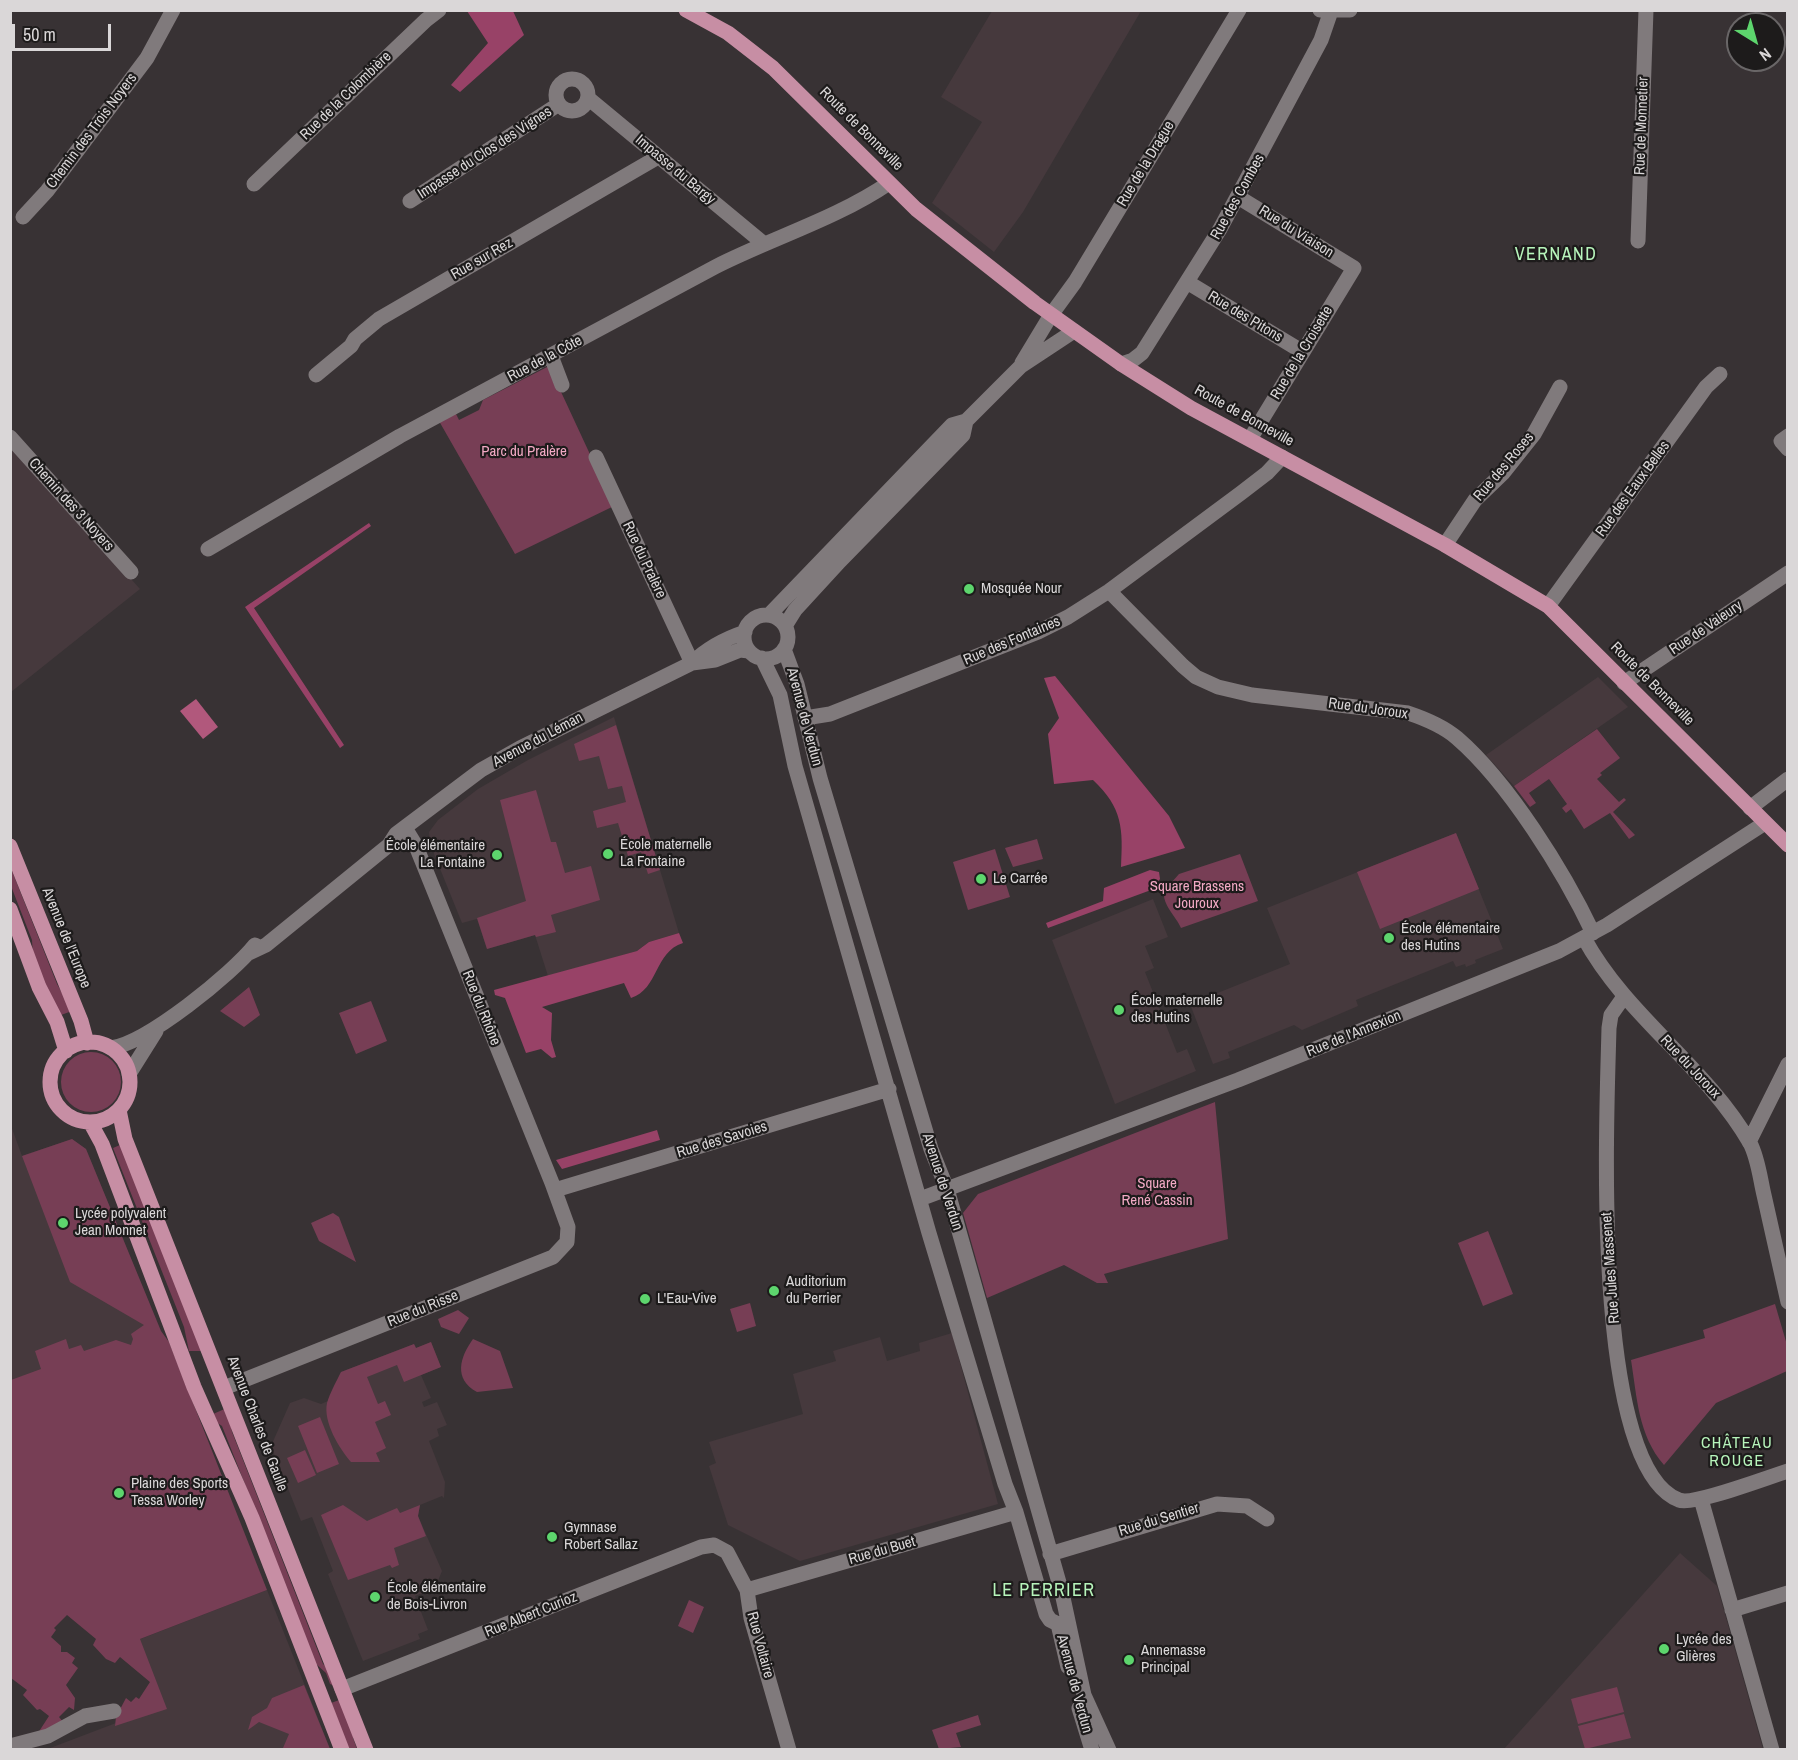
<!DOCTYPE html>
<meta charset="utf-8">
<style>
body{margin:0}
#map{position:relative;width:1798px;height:1760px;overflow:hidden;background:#383234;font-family:"Archivo Narrow",sans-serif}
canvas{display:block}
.frame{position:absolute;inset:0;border:12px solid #dad7d8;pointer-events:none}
.north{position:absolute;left:1726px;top:12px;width:60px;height:60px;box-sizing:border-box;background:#1d1b1b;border:2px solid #696667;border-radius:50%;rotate:143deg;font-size:16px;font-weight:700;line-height:24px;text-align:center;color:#dad7d8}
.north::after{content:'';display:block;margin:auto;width:21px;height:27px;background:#5dd56d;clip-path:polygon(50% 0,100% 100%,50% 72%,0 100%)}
.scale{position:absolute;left:12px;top:24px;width:99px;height:27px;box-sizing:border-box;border:3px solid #dad7d8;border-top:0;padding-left:8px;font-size:18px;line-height:21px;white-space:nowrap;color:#dad7d8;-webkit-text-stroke:4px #1d1b1b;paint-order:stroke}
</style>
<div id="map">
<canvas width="1798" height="1760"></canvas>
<div class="frame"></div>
<div class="north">N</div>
<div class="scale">50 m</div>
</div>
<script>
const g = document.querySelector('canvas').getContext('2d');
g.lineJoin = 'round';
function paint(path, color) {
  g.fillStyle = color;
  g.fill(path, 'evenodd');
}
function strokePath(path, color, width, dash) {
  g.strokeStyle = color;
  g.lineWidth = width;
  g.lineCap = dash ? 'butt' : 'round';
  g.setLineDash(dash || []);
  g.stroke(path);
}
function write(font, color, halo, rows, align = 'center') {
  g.font = font + ' "Archivo Narrow",sans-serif';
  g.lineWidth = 4.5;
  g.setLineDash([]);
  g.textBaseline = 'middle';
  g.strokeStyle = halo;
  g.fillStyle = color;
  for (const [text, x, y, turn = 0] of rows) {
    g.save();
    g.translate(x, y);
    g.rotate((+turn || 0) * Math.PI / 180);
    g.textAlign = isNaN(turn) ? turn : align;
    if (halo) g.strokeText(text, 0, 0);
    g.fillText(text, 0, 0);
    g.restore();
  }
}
paint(new Path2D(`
 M992,11H1141L1023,212L994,252L932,203L982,122L941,97Z
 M10,443L140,589L11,692H10Z
 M1598,677L1628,707L1514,786L1486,755Z
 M614,717L679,933L649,942L637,951L548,976L535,935L487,949L477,919L462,923L430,844L429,832L438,820L478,789L528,760Z
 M1456,833L1503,949L1475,960L1476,963L1466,967L1465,964L1456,967L1453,961L1356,1000L1358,1006L1302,1030L1294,1025L1228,1052L1230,1058L1213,1064L1190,1004L1290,964L1267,908Z
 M1153,899L1168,937L1145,946L1154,968L1145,972L1177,1053L1187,1049L1196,1071L1115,1104L1052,940Z
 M10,1123L22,1156L72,1139L86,1149L156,1320L148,1350L11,1391Z
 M952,1333L998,1504L800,1561L728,1525L709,1466L716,1463L709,1442L803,1414L793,1374L836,1361L833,1351L880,1337L887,1361L920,1351L919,1343Z
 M431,1342L441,1367L421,1375L431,1398L422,1402L424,1407L437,1402L447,1425L437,1429L439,1436L429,1441L445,1482L444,1498L442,1496L420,1505L418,1516L442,1571L435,1588L415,1596L428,1630L418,1634L420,1639L363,1661L328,1574L333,1571L312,1517L301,1521L271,1446L290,1403L304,1398L321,1404L328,1401L341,1372L414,1344L416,1348Z
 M1680,1553L1717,1586L1763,1749L1503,1750Z
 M267,1590L330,1749L45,1750L158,1707L155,1692L130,1643Z`), '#46393d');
paint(new Path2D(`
 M549,366L614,506L515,554L439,421L455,412L459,420L479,410L483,400Z
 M616,725L660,870L648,874L641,852L628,856L618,823L597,828L593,811L626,802L622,786L608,789L599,756L579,761L574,744Z
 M1597,729L1620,758L1600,773L1602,775L1597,779L1619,802L1624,798L1626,800L1613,812L1635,835L1629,839L1610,813L1584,829L1571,809L1566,813L1562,808L1567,804L1549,779L1529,793L1536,803L1530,807L1514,786Z
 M536,790L551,842H556L565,873L591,866L600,900L551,915L556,932L536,937L535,935L487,949L477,918L526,901L500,800Z
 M1456,833L1479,889L1380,929L1357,872Z
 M1037,839L1043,859L1013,867L1005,848Z
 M995,849L1010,897L968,910L953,862Z
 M1240,854L1258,901L1181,928C1176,916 1162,905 1164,891L1179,874Z
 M10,866L57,984L72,1011L61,1015L47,994L33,957L32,940L11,886Z
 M249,987L260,1015L244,1027L220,1011Z
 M371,1001L387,1041L356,1054L339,1013Z
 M61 1082a30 30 0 1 1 60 0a30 30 0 1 1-60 0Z
 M1215,1102L1228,1239L1104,1274L1108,1283H1097L1064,1265L987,1298L963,1213L978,1194Z
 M72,1139L86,1149L161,1331L169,1342L267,1590L140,1639L167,1709L115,1726L116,1717L126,1698L131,1702L136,1697L139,1699L150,1682L120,1657L115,1663L106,1659L93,1645L96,1639L67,1615L54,1628L56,1630L51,1637L61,1646V1652H67L75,1658L72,1663L78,1668L66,1685L75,1698L74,1710L69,1707L59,1717L64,1723L31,1736L35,1732L38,1733L49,1716L40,1709L37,1710L23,1695L27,1690L11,1678V1380L41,1369L35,1351L66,1339L69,1349L81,1345L84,1351L116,1340L131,1345L133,1339L131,1334L144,1325L70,1282L22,1156Z
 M120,1145L204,1351H189L184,1327L113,1148Z
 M333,1213L339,1217L356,1262L319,1241L311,1223Z
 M1488,1231L1513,1294L1483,1306L1458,1243Z
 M750,1303L756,1326L737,1332L730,1309Z
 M1775,1304L1787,1345V1371L1716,1403L1664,1465C1638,1435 1637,1397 1631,1360L1705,1338L1703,1330Z
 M458,1310L469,1318L459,1334L441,1327L438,1319Z
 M473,1339L500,1351L513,1388L477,1392C453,1379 460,1357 473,1339Z
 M431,1342L441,1367L404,1382L397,1365L367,1377L378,1404L385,1401L391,1415L375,1422L386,1448L376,1453L380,1462H351C339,1448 323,1422 327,1403C330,1393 336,1382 341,1372L414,1344L416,1348Z
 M227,1408L232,1432L323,1664L330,1670L337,1687L330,1684L326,1673L316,1664L222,1426L216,1422L213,1414Z
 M320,1417L339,1464L317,1473L298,1426Z
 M305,1450L316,1475L298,1483L287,1458Z
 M343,1505L367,1521L397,1508L400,1513L420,1505L418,1516L426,1536L394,1548L399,1565L392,1568L390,1565L348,1580L321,1515Z
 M689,1600L704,1607L693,1633L678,1626Z
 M304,1685L330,1749H287L283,1748L289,1734L259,1722L248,1730L252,1717L267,1708L272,1698Z
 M1617,1687L1624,1712L1578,1724L1571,1699Z
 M342,1699L354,1730L353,1738L357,1749H349L331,1703Z
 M1624,1714L1631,1738L1585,1749L1578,1726Z
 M978,1715L981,1725L956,1733L961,1747L939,1749L932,1730Z`), '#773e55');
paint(new Path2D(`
 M467,11H513L524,35L460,92L451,85L488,43Z
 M369,523L371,526L254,608L344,745L340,748L245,607Z
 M1055,676L1169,816L1185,848L1121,867C1123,829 1123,808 1093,780L1054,784L1048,734L1059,718L1044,678Z
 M1150,870L1159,872L1160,879L1151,890L1048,928L1046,923L1103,901L1104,888Z
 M679,933L683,943C654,952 659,989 631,998L624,983L542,1007L552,1013L551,1040L556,1057L552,1058L541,1049L526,1053L505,998L495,995L494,990L637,951L649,942Z
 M657,1130L660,1140L562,1169L556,1160Z`), '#984267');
paint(new Path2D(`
 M196,699L218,727L203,739L180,711Z`), '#b1587c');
strokePath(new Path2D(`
 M1320,10H1350
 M556 95a16 16 0 1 1 32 0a16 16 0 1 1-32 0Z
 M588,98L763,243
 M254,184L426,20L439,10
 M1238,197L1354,268L1250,439
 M410,201L559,104
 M23,217L47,191L147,58L173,10
 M1638,241L1646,10
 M1187,282L1303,352
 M551,356L562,385
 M1022,363L1051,315L1075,282L1239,10
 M1121,364L1133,360L1142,353L1220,229L1321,40L1331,11
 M316,375L351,346L355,339L379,319L658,157
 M1788,436L1781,441L1788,449
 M10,437L131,572
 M596,457L692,663
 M1445,545L1475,500L1503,473L1534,434L1560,387
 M208,549L400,436L715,267C772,238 836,219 889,183
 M1109,591L1183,666L1196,677L1218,687L1252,695L1408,713C1426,719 1443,726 1457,738C1509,783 1564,872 1593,933
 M1548,606L1706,387L1720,374
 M769,615L952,425L966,421
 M744 637a22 22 0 1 1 44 0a22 22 0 1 1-44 0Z
 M785,626L795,610L840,561L963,435L966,421L1021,366L1074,331
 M784,649L797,684L820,778L931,1149L947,1189L1062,1593L1084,1695L1109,1750
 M762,658L780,695L795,766L929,1233L1005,1484L1016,1512L1046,1614L1050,1620L1058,1624L1068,1667
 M692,663L715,660L740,650L749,651
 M1624,683L1788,573
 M805,718L830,714L1038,632L1068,617L1109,591L1241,493L1267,473L1282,457
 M1750,808L1788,779
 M1584,938C1627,1017 1705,1065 1750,1143C1758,1158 1760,1178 1764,1195C1772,1231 1780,1266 1788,1302
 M249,953L266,945L389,845L396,834L481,770L520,748L692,663C707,648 724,639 745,632
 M1623,998L1611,1015L1609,1028C1607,1112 1590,1466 1679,1500C1693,1506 1768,1477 1788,1471
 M111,1048C147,1043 232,974 255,945
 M129,1074L156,1031
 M1749,1142L1788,1064
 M555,1190L889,1089
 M920,1199L1238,1080L1559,951L1607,925L1765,823
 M224,1388L553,1257L567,1242L568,1227L552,1183L416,846L405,828
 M1701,1499L1772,1750
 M1050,1554L1217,1504L1247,1506L1267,1519
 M747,1590L1016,1512
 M1732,1610L1788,1593
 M342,1689L701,1547L714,1545L727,1552L747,1590L751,1618L789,1750
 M1079,1708L1092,1750
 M10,1746L48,1736L85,1716L114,1711`), '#807a7c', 15);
strokePath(new Path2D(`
 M686,10L728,33L773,68L916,209L1035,303L1121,364L1191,408L1445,545L1548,606L1788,845
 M10,846L81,1021L87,1043
 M10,909L39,987L57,1022L66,1051
 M50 1082a40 40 0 1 1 80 0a40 40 0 1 1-80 0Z
 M119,1110L125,1139L366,1750
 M90,1122L102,1144L194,1387L252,1518L342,1750`), '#c78ea4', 15);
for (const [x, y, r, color] of [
 [969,589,6,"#5dd56d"],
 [608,854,6,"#5dd56d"],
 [497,855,6,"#5dd56d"],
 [981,879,6,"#5dd56d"],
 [1389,938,6,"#5dd56d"],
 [1119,1010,6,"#5dd56d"],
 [63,1223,6,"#5dd56d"],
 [774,1291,6,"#5dd56d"],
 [645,1299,6,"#5dd56d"],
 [119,1493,6,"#5dd56d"],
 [552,1537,6,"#5dd56d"],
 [375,1597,6,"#5dd56d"],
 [1664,1649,6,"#5dd56d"],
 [1129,1660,6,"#5dd56d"]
]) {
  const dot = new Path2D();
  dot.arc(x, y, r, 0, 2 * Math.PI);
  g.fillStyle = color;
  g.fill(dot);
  strokePath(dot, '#1d1b1b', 2);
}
write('15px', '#dad7d8', '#1d1b1b', [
 ["Rue de la Colombière",346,96,-44],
 ["Rue de Monnetier",1642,126,-88],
 ["Route de Bonneville",861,129,45],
 ["Chemin des Trois Noyers",92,131,-53],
 ["Impasse du Clos des Vignes",485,153,-33],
 ["Rue de la Drague",1146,164,-59],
 ["Impasse du Bargy",675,170,40],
 ["Rue des Combes",1238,197,-61],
 ["Rue du Viaison",1296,232,32],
 ["Rue sur Rez",482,259,-30],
 ["Rue des Pitons",1245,317,31],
 ["Rue de la Croisette",1302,353,-59],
 ["Rue de la Côte",545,359,-28],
 ["Route de Bonneville",1244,416,29],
 ["Rue des Roses",1504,467,-50],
 ["Rue des Eaux Belles",1633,489,-54],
 ["Chemin des 3 Noyers",71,505,48],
 ["Rue du Pralère",644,560,65],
 ["Rue de Valeury",1706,628,-34],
 ["Rue des Fontaines",1012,641,-23],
 ["Route de Bonneville",1652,684,45],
 ["Rue du Joroux",1368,709,8],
 ["Avenue de Verdun",804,717,75],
 ["Avenue du Léman",538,740,-28],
 ["Avenue de l'Europe",66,938,68],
 ["Rue du Rhône",481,1008,68],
 ["Rue de l'Annexion",1354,1034,-22],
 ["Rue du Joroux",1690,1067,47],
 ["Rue des Savoies",722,1140,-17],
 ["Avenue de Verdun",942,1182,72],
 ["Rue Jules Massenet",1611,1268,-94],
 ["Rue du Risse",423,1309,-22],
 ["Avenue Charles de Gaulle",257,1424,69],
 ["Rue du Sentier",1159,1520,-17],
 ["Rue du Buet",882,1551,-16],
 ["Rue Albert Curioz",531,1615,-22],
 ["Rue Voltaire",760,1645,75],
 ["Avenue de Verdun",1074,1684,75]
]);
write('15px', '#f2a9c4', '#1d1b1b', [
 ["Parc du Pralère",524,452],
 ["Square Brassens",1197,887],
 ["Jouroux",1197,904],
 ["Square",1157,1184],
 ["René Cassin",1157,1201]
]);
write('15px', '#dad7d8', '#1d1b1b', [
 ["Mosquée Nour",981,589],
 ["École maternelle",620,845],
 ["La Fontaine",620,862],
 ["École élémentaire",485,846,"right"],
 ["La Fontaine",485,863,"right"],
 ["Le Carrée",993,879],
 ["École élémentaire",1401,929],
 ["des Hutins",1401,946],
 ["École maternelle",1131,1001],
 ["des Hutins",1131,1018],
 ["Lycée polyvalent",75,1214],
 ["Jean Monnet",75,1231],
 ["Auditorium",786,1282],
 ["du Perrier",786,1299],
 ["L'Eau-Vive",657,1299],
 ["Plaine des Sports",131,1484],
 ["Tessa Worley",131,1501],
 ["Gymnase",564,1528],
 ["Robert Sallaz",564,1545],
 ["École élémentaire",387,1588],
 ["de Bois-Livron",387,1605],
 ["Lycée des",1676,1640],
 ["Glières",1676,1657],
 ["Annemasse",1141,1651],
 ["Principal",1141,1668]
], 'left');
g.letterSpacing = '1.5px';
write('16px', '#b7f5bb', '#1d1b1b', [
 ["CHÂTEAU",1737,1444],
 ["ROUGE",1737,1462]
]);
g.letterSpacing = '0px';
g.letterSpacing = '1.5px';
write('18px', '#b7f5bb', '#1d1b1b', [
 ["VERNAND",1556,255],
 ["LE PERRIER",1044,1591]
]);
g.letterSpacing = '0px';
</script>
